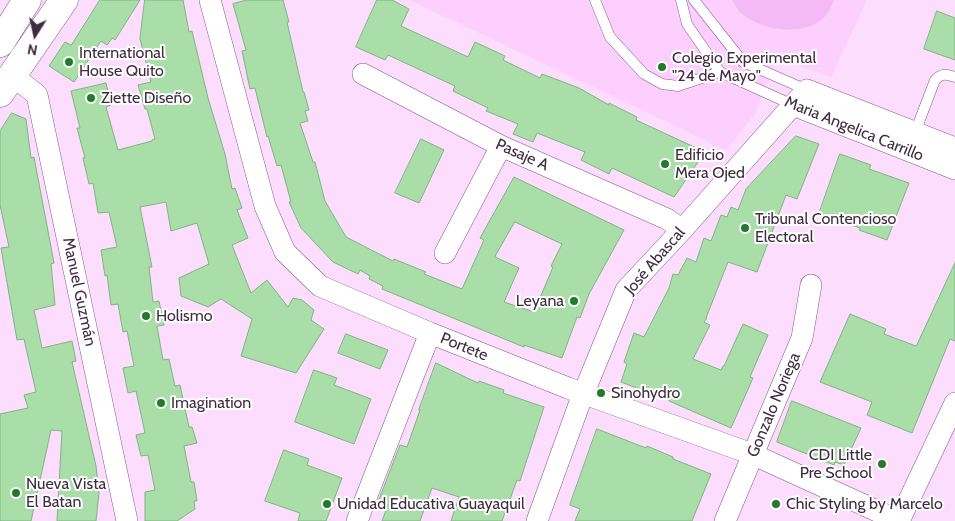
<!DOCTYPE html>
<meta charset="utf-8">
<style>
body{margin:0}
#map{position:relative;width:955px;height:521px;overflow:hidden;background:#fcddfe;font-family:Cabin,sans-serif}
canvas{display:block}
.north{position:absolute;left:10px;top:10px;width:50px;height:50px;-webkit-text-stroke:4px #fff;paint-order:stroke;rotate:190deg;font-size:14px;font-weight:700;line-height:20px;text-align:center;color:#402c41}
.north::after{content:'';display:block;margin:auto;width:18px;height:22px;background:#402c41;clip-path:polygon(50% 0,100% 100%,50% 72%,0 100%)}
</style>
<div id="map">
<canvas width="955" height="521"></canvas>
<div class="north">N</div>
</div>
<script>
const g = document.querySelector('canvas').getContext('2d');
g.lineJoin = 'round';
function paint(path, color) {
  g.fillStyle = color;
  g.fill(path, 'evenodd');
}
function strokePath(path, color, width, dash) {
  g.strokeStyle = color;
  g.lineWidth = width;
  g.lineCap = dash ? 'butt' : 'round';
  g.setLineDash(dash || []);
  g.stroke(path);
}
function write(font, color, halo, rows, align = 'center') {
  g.font = font + ' Cabin,sans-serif';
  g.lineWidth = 4;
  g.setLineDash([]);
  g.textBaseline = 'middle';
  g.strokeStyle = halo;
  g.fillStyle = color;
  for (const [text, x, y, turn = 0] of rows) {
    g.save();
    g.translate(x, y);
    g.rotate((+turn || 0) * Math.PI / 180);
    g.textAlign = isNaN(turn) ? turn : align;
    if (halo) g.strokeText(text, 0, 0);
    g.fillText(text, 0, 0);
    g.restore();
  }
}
paint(new Path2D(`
 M409,0H867L831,77L777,58L755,114L726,150Z`), '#fccfff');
paint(new Path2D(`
 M732,0H834C832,4 830,10 827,14C808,39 757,31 738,10C736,7 734,3 732,0Z`), '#f3baf6');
const building = new Path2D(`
 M100,0H140L115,40L112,38L107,45L101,41L74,82L49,66L65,42L71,45Z
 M145,0H183L189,32L192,31L208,98L225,154L232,189L235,188L242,208L237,210L248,238L232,245L251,293L267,280L288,307L293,298L302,300L314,310L311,320L324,329L296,373L241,356L252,319L221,299L208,307L181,296L179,278L209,264L197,223L171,231L166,202L140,207L152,267H149L153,302L159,301L164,325L157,326L163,360L169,359L175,386L180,385L189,427H192L197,443L184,446L191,482H194L197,501H194L195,509L177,521H145V492L155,490L148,455L141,456L136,435L145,433L136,391L128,393L123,368L134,366L127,331L123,332L118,304L111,305L107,275L105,276L101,250L117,247L109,212L98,213L93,183L89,184L83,158H85L77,128H80L71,91L106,83L111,105L106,107L118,150L152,141V140L155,139L147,109H145L138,85L151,82L140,39Z
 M247,0H283L289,22H287L303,92H304L309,110L305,111L308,121L300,123L313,162H315L325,201L346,237L393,261L394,259L426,272L424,274L462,289L484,240L480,238L514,177L624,230L589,294L580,318L577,317L562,358L524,345V347L382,289L383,286L369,279L370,276L360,270L358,274L333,262L301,228L289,202H291L281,165L277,166L268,136L267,137L255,88L250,89L242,51L246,50L233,4ZM515,222L562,244L551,266L553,267L534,312L504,302L519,268L495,257Z
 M377,0H392L409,9L401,26L468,57L475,42L505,56L503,60L540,78L542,74L579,88L609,105V103L637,117L636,120L705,152L674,197L612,168L609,174L581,160L585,152L537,133L533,142L513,134L518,124L486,111L488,108L453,91L455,86L388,55L385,60L356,47Z
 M937,11L955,18V60L924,49Z
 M12,113L26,119L31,158L34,157L54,263L51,264L55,305L34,310L42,348L72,341L76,361L72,362L96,466L99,493L96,521H57L62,431L51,430L31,521H0V414L28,408L24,395L36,392L24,339L17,340L1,248L9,247L0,205V131Z
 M796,136L819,144L797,199L786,195L757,272L728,262L706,318H707L704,322L710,325L693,359L721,370L723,366H724L743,324L768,335L750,377L753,378L731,428L669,401V400L621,382L627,364L624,362L634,333L644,337L669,288L673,274L678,275L687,258L696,262L704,238L711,241L721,215L727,217L731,207L738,210L746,189Z
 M421,139L444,150L419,203L395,193Z
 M840,154L871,165L869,169L909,183L887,240L859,230L860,228L819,214Z
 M955,263V341L950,339L912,433L867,415L872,402L820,382L850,314L886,329L884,334L916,346Z
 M346,334L388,350L380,369L338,353Z
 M436,363L478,383L479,381L504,390L503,393L544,407L520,481L517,480L502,521H451L459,497L432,488L420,521H382L388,505L378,502L400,445L407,447L420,410H419Z
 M314,370L337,378L334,385L371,399L354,444L295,422Z
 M792,401L861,428L844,465L835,462L834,465L777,442Z
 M597,429L646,448L647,446L673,457V459L711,474L692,521H575L580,509L570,505Z
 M284,450L309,459L307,465L342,478L326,521H298L300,513L265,501Z`);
paint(building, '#a9dea9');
strokePath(building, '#80b380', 1);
const lane = new Path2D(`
 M595,0L610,37L644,74L662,84L678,86L720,72
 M681,0L687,24L720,72L793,105
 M694,0L743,62L807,90
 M914,135L935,80C942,73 946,74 955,77`);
const street = new Path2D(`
 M210,0L265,206L285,252L320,286L430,333L568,388L752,454L899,521
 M363,74L501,146L667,219L682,230
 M12,75L37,95L127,521
 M793,105L955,169
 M445,253L501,146
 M357,521L430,333
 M537,521L580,402L626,290L682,230L793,105L807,90L955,148
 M725,521L802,338L811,285
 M899,521L955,403`);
const primary = new Path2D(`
 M0,43L27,0
 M0,93L64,0`);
strokePath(lane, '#845787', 11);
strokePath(street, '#845787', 22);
strokePath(primary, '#845787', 29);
strokePath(lane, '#fff', 10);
strokePath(street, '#fff', 21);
strokePath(primary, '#fff', 28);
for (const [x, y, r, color] of [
 [69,62,5,"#217b2a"],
 [662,67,5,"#217b2a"],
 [91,98,5,"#217b2a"],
 [665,164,5,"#217b2a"],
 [745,228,5,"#217b2a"],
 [574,301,5,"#217b2a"],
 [146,316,5,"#217b2a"],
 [601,393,5,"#217b2a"],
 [161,403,5,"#217b2a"],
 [882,464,5,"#217b2a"],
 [16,493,5,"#217b2a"],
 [327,504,5,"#217b2a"],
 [776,504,5,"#217b2a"]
]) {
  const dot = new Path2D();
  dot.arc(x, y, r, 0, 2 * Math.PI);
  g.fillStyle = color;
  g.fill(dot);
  strokePath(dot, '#fff', 2);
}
write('16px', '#402c41', '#fff', [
 ["International",79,53],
 ["House Quito",79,71],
 ["Colegio Experimental",672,58],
 ["\"24 de Mayo\"",672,76],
 ["Ziette Diseño",101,98],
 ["Edificio",675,155],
 ["Mera Ojed",675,173],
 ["Tribunal Contencioso",755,219],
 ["Electoral",755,237],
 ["Leyana",564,301,"right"],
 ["Holismo",156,316],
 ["Sinohydro",611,393],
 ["Imagination",171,403],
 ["CDI Little",872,455,"right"],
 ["Pre School",872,473,"right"],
 ["Nueva Vista",26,484],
 ["El Batan",26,502],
 ["Unidad Educativa Guayaquil",337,504],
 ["Chic Styling by Marcelo",786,504]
], 'left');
write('16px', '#402c41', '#fff', [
 ["Maria Angelica Carrillo",854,129,22],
 ["Pasaje A",522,155,24],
 ["José Abascal",655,261,-49],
 ["Manuel Guzmán",79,292,78],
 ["Portete",464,347,22],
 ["Gonzalo Noriega",774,405,-67]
]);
</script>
